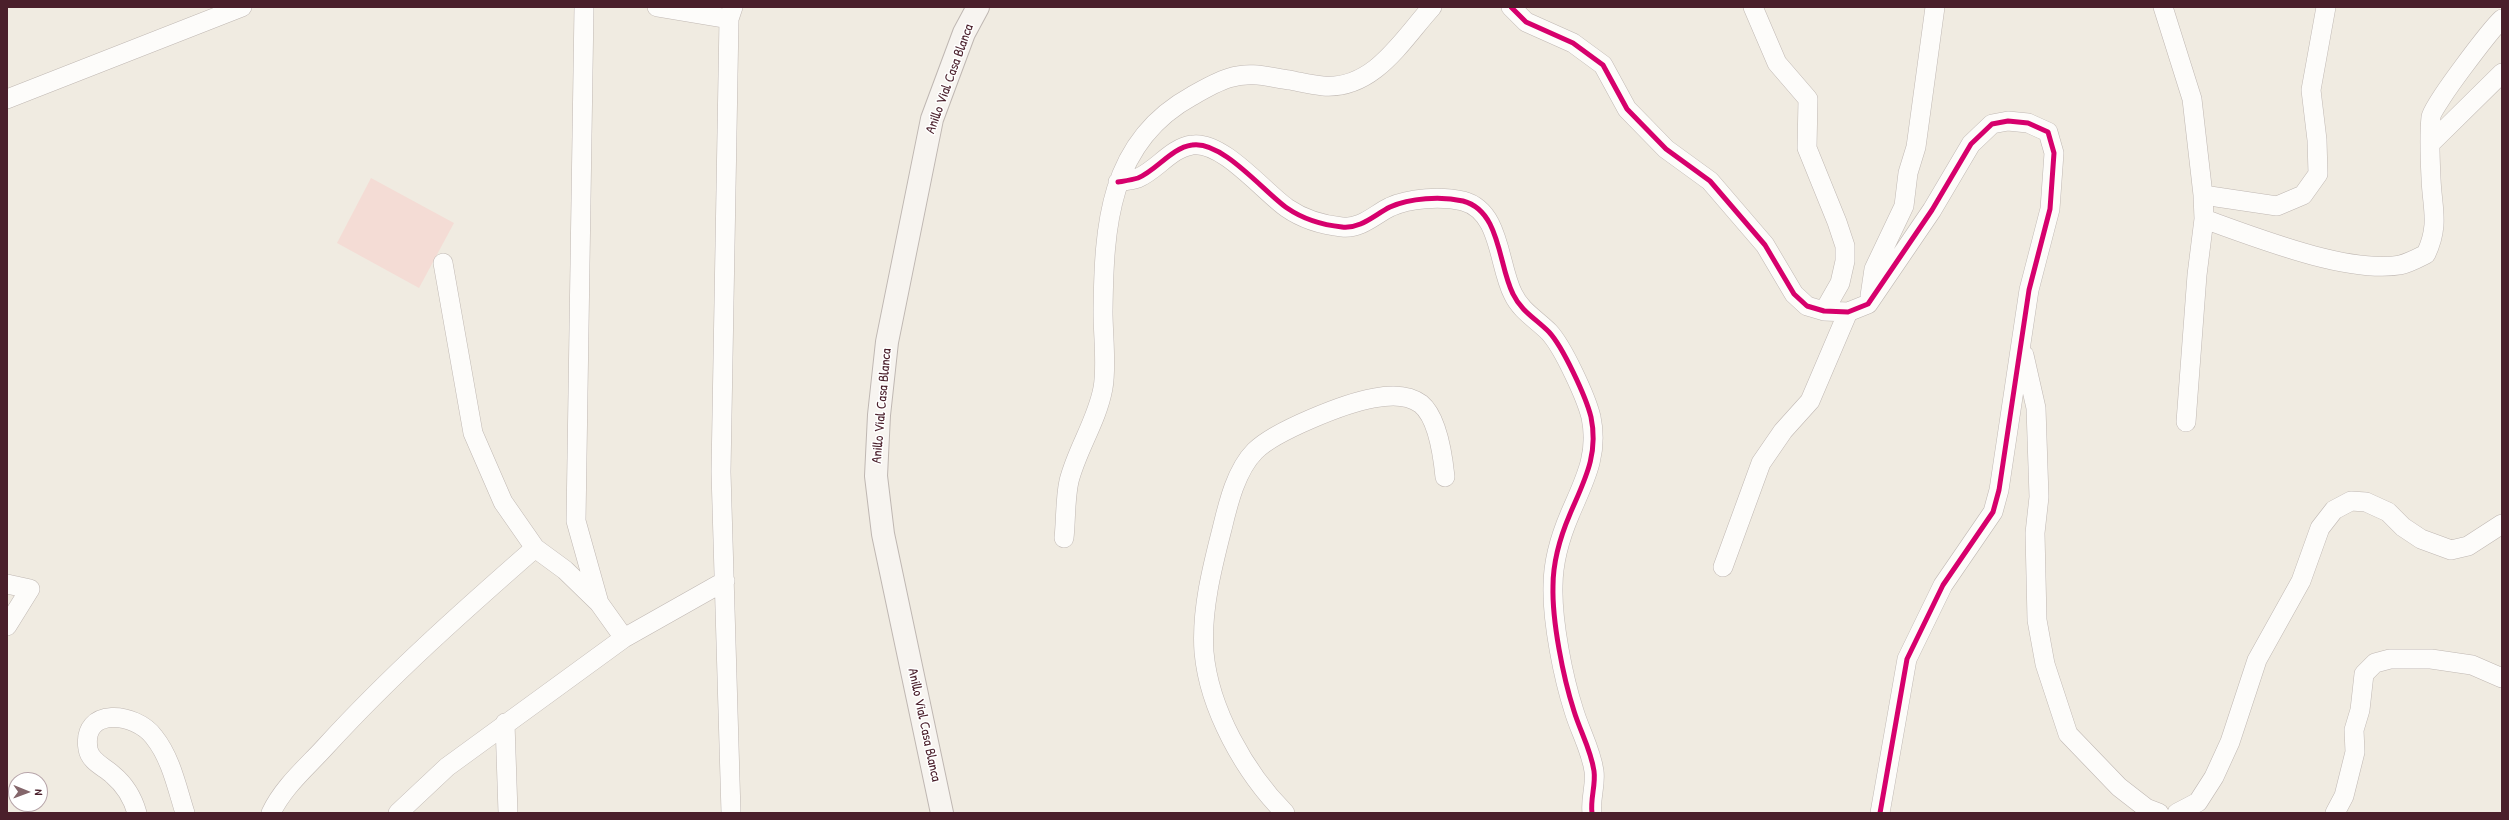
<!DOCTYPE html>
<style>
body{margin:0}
#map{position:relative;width:2509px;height:820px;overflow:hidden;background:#f0ebe1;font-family:"Patrick Hand",sans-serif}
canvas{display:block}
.frame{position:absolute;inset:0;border:8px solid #4a1f2b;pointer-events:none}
.north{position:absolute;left:8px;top:772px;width:40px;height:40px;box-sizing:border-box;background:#fff;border:1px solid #b7a5aa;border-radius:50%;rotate:91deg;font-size:11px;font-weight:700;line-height:16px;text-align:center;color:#4a1f2b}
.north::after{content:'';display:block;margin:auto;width:14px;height:18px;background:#84666b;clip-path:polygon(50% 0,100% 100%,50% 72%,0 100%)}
</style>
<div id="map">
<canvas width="2509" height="820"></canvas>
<div class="frame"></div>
<div class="north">N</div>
</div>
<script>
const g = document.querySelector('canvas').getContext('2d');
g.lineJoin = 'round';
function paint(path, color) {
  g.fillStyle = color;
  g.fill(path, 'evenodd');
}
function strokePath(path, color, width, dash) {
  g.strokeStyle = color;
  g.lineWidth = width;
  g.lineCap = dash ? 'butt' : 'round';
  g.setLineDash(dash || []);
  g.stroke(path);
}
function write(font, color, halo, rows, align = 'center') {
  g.font = font + ' "Patrick Hand",sans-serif';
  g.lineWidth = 3;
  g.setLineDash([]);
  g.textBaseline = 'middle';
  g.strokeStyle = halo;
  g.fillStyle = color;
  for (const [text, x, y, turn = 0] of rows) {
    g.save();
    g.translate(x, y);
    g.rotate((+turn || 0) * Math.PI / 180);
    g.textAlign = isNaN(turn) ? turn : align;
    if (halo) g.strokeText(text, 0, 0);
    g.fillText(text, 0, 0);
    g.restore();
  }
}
paint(new Path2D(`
 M371,178L454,223L419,288L337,243Z`), '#f4dcd5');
const street = new Path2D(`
 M584,7L576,521L599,603
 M657,7L729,19
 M1511,7L1526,22L1573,43L1603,65L1627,109L1666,149L1710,181L1765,245L1794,294L1807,306L1824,311L1848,312L1868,304L1932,210L1971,144L1992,124L2008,121L2028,123L2048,132L2054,153L2050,209L2029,290L1999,490L1993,512L1943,585L1907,659L1880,813
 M1753,7L1777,63L1808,99L1807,148L1837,222L1845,246V261L1840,283L1824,311
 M2163,7L2192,99L2203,195L2204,219L2197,275L2186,422
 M7,99L242,7
 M2431,143L2502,73
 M1118,182C1124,181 1132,180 1138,178C1157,170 1171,148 1192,145C1222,140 1264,192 1287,208C1303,219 1323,225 1342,227C1361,229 1374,215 1390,207C1410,198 1441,196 1463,201C1501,211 1498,265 1513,294C1521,311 1536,319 1549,332C1563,347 1586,397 1591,417C1599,455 1584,481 1570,514C1561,535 1553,562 1553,586C1552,621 1563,677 1574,711C1580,731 1591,750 1594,771C1596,785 1590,799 1592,813
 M2203,195L2277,206L2303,195L2318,174L2317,140L2311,90L2326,7
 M2204,219C2255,237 2347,274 2400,265C2409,263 2418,258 2426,254C2440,224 2432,208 2431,178C2430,158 2429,136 2431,117C2432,106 2491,29 2502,19
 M443,263L473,433L503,502L535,548L565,570L599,603L624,638
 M1870,296L1874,269L1904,206L1908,173L1916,147L1935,7
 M2024,355L2036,408L2039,497L2035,533L2037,620L2045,664L2068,734L2119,787L2146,808L2159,813
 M1064,538C1066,520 1065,499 1069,481C1077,449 1097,421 1103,388C1107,366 1103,335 1103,312C1104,227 1108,142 1192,96C1204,89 1216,82 1229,78C1251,71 1268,77 1289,80C1300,82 1312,85 1323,86C1374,90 1402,40 1432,7
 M1723,567L1761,463L1783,431L1810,401L1848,312
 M7,584L30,589L7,626
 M505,723L508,813
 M137,813C133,799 125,785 113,775C105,767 90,762 88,749C81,706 136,712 154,737C171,758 177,788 185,813
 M271,813C283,787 307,767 326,746C391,675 463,611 535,548
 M398,813L447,767L624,638L725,581
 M731,813L721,472L729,19L733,7
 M1285,813C1245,773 1209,709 1204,652C1201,611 1212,568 1222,529C1228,504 1236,470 1255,451C1275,431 1345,403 1374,398C1389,395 1408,394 1421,404C1438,418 1443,457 1445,477
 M2177,813L2198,802L2214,777L2230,742L2257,660L2301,581L2320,528L2334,510L2351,501L2366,502L2388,512L2403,527L2421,539L2451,550L2468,546L2502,524
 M2335,813L2344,796L2355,752L2354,730L2360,710L2364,674L2375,663L2390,659H2431L2472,665L2502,678`);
const secondary = new Path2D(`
 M942,813L883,534L876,476L879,415L887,342L932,119L964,33L978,7`);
strokePath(street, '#bfb7b2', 20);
strokePath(secondary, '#bfb7b2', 24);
strokePath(street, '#fdfcfa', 19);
strokePath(secondary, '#f7f4f0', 22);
strokePath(new Path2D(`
 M1511,7L1526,22L1573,43L1603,65L1627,109L1666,149L1710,181L1765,245L1794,294L1807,306L1824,311L1848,312L1868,304L1932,210L1971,144L1992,124L2008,121L2028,123L2048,132L2054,153L2050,209L2029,290L1999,490L1993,512L1943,585L1907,659L1880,813
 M1118,182C1124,181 1132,180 1138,178C1157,170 1171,148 1192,145C1222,140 1264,192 1287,208C1303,219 1323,225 1342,227C1361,229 1374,215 1390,207C1410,198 1441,196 1463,201C1501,211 1498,265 1513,294C1521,311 1536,319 1549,332C1563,347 1586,397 1591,417C1599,455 1584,481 1570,514C1561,535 1553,562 1553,586C1552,621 1563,677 1574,711C1580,731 1591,750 1594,771C1596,785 1590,799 1592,813`), '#d6006c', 5);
write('14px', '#4a1f2b', '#fff', [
 ["Anillo Vial Casa Blanca",950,79,-70],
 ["Anillo Vial Casa Blanca",882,406,-85],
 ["Anillo Vial Casa Blanca",924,725,78]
]);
</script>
